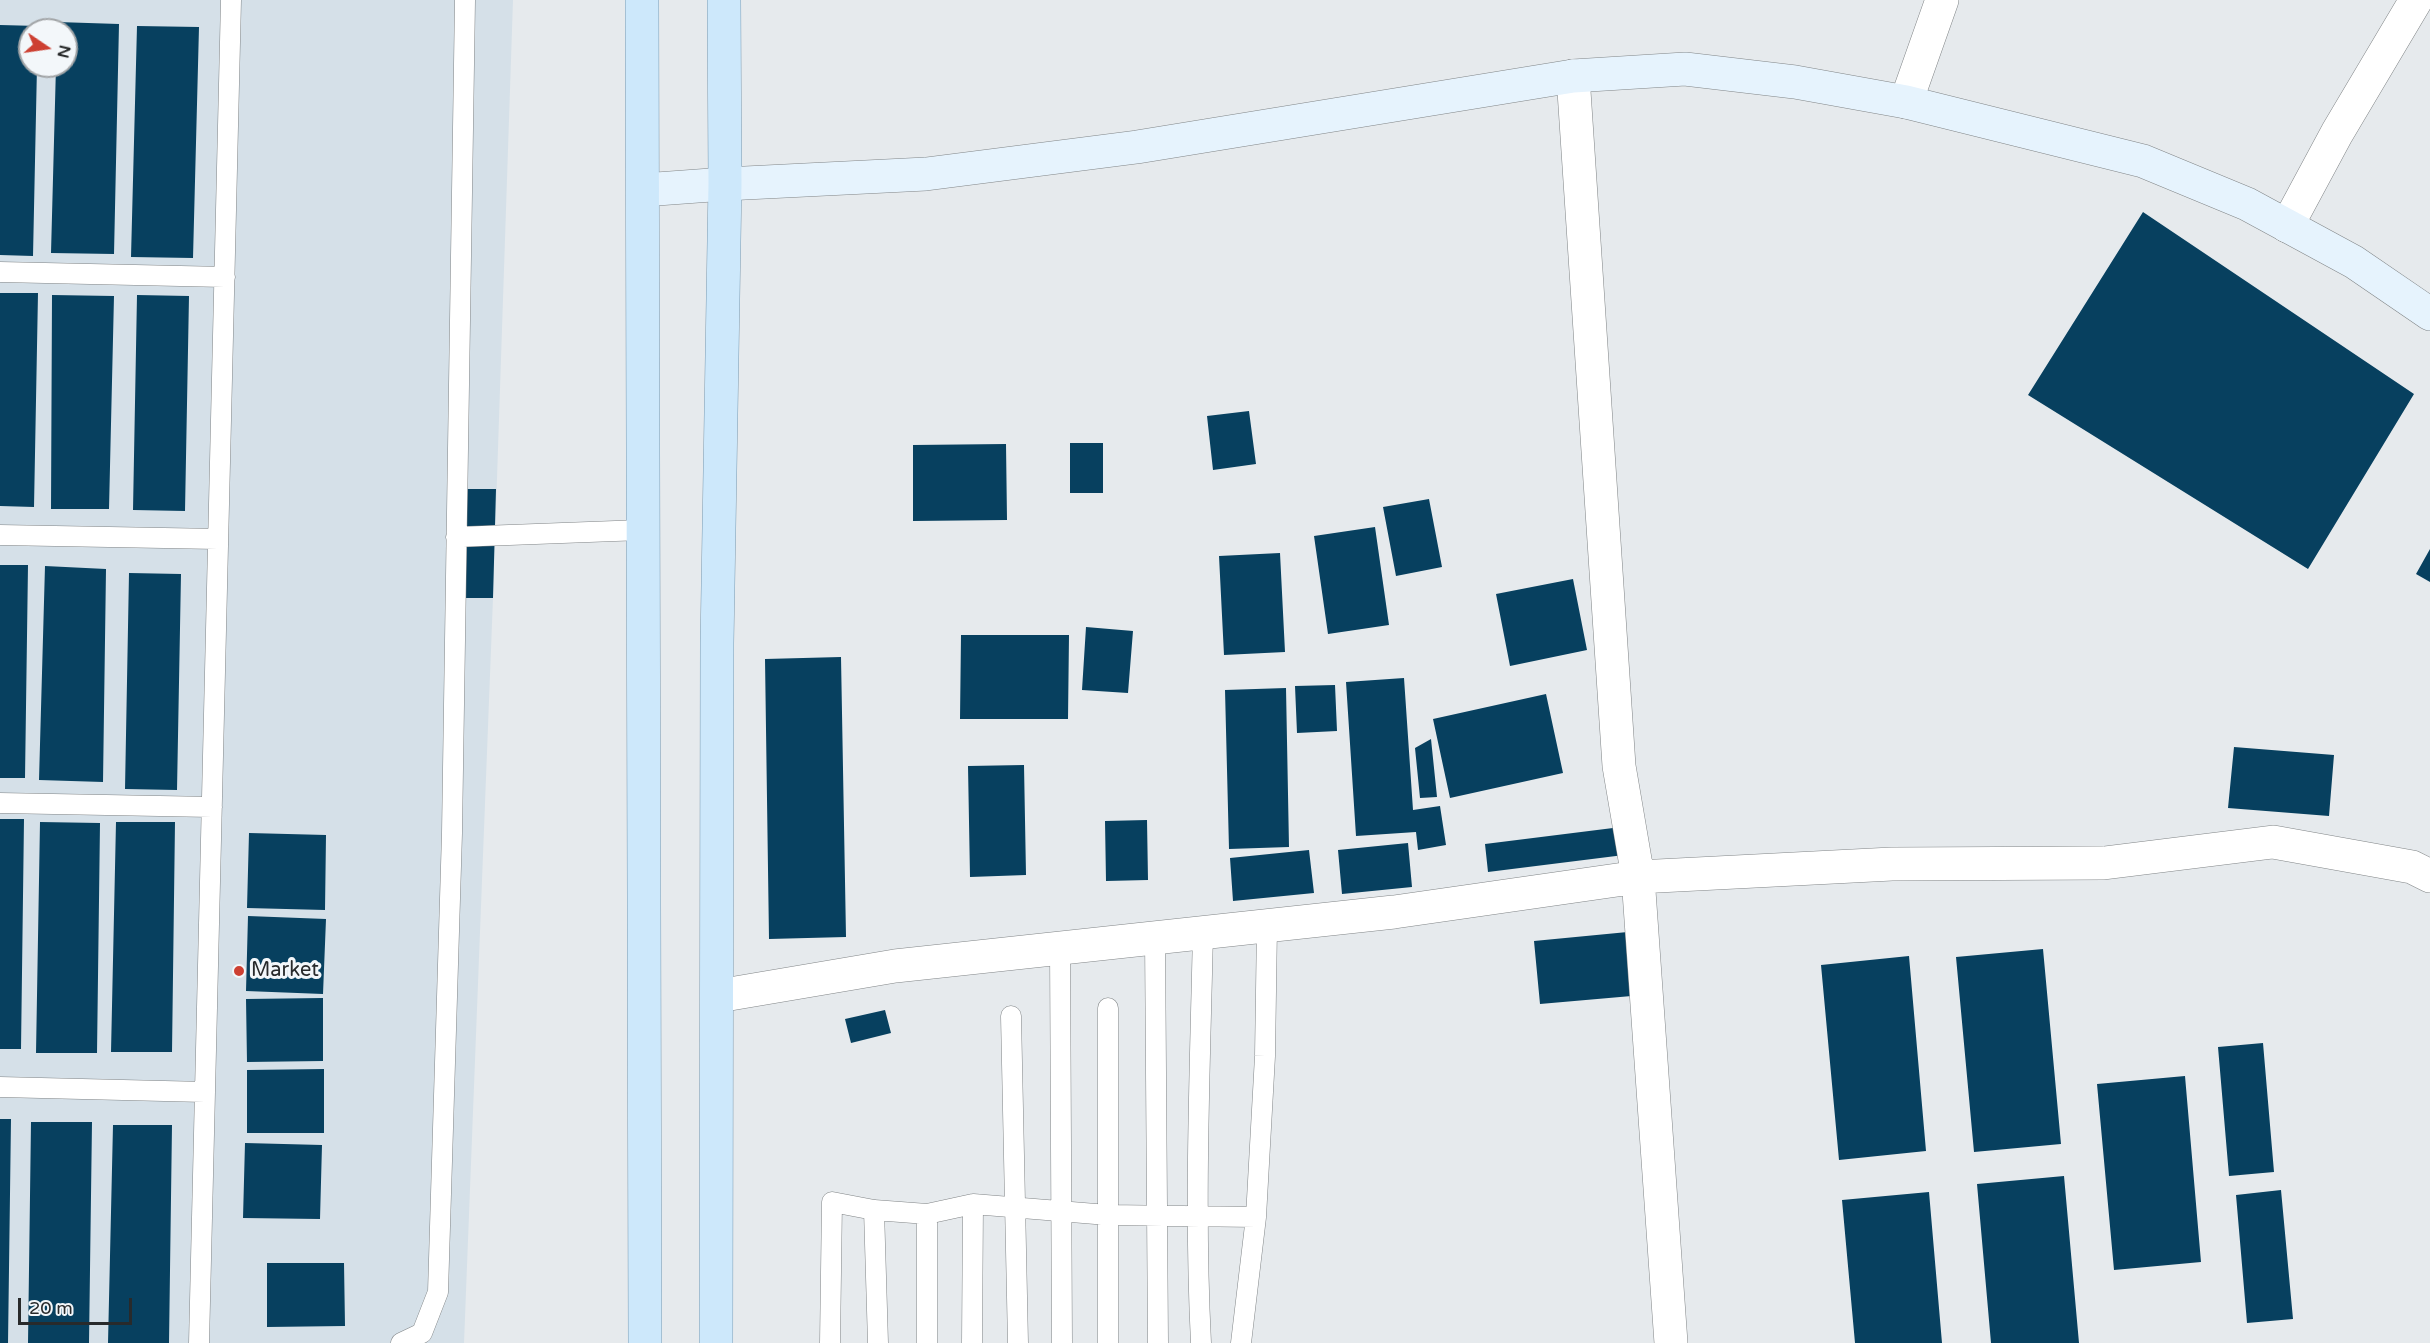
<!DOCTYPE html>
<style>
body{margin:0}
#map{position:relative;width:2430px;height:1343px;overflow:hidden;background:#e6eaed;font-family:"Varela Round",sans-serif}
canvas{display:block}
.north{position:absolute;left:18px;top:18px;width:60px;height:60px;box-sizing:border-box;background:#f3f7fa;border:2px solid #a2a5a7;border-radius:50%;rotate:103deg;font-size:16px;font-weight:700;line-height:24px;text-align:center;color:#282a2b}
.north::after{content:'';display:block;margin:auto;width:21px;height:27px;background:#cd4032;clip-path:polygon(50% 0,100% 100%,50% 72%,0 100%)}
.scale{position:absolute;left:18px;top:1298px;width:114px;height:27px;box-sizing:border-box;border:3px solid #282a2b;border-top:0;padding-left:8px;font-size:18px;line-height:21px;white-space:nowrap;color:#282a2b;-webkit-text-stroke:4px #f3f7fa;paint-order:stroke}
</style>
<div id="map">
<canvas width="2430" height="1343"></canvas>
<div class="north">N</div>
<div class="scale">20 m</div>
</div>
<script>
const g = document.querySelector('canvas').getContext('2d');
g.lineJoin = 'round';
function paint(path, color) {
  g.fillStyle = color;
  g.fill(path, 'evenodd');
}
function strokePath(path, color, width, dash) {
  g.strokeStyle = color;
  g.lineWidth = width;
  g.lineCap = dash ? 'butt' : 'round';
  g.setLineDash(dash || []);
  g.stroke(path);
}
function write(font, color, halo, rows, align = 'center') {
  g.font = font + ' "Varela Round",sans-serif';
  g.lineWidth = 6;
  g.setLineDash([]);
  g.textBaseline = 'middle';
  g.strokeStyle = halo;
  g.fillStyle = color;
  for (const [text, x, y, turn = 0] of rows) {
    g.save();
    g.translate(x, y);
    g.rotate((+turn || 0) * Math.PI / 180);
    g.textAlign = isNaN(turn) ? turn : align;
    if (halo) g.strokeText(text, 0, 0);
    g.fillText(text, 0, 0);
    g.restore();
  }
}
paint(new Path2D(`
 M0,0H513L493,598L464,1343H0ZM30,30H66V66H30Z`), '#d5e0e8');
paint(new Path2D(`
 M57,22L119,24L114,254L51,253L56,66H66V30H56Z
 M0,25L38,26V30H30V66H37L33,256L0,255Z
 M137,26L199,27L193,258L131,257Z
 M2143,212L2414,394L2308,569L2028,395Z
 M0,293H38L34,507L0,506Z
 M52,295L114,296L109,509H51Z
 M137,295L189,296L185,511L133,510Z
 M1249,411L1256,464L1213,470L1207,416Z
 M1070,443H1103V493H1070Z
 M1006,444L1007,520L913,521V445Z
 M467,489H496L493,598H464Z
 M1429,499L1442,567L1396,576L1383,507Z
 M1375,527L1389,625L1328,634L1314,536Z
 M2430,549V582L2416,574Z
 M1280,553L1285,652L1224,655L1219,556Z
 M0,565H28L25,778H0Z
 M45,566L106,569L103,782L39,780Z
 M129,573L181,574L177,790L125,789Z
 M1573,579L1587,650L1510,666L1496,594Z
 M1086,627L1133,631L1128,693L1082,690Z
 M961,635H1069L1068,719H960Z
 M841,657L846,937L769,939L765,659Z
 M1404,678L1413,810L1440,806L1446,845L1418,850L1416,832L1356,836L1346,682Z
 M1335,685L1337,731L1297,733L1295,686Z
 M1286,688L1289,847L1229,849L1225,690Z
 M1546,694L1563,773L1450,798L1433,719Z
 M1431,739L1437,797L1420,798L1415,748Z
 M2234,747L2334,755L2329,816L2228,808Z
 M1024,765L1026,875L970,877L968,766Z
 M0,819H24L21,1049H0Z
 M1147,820L1148,880L1106,881L1105,821Z
 M40,822L100,823L97,1053H36Z
 M116,822H175L172,1052H111Z
 M1621,827L1624,855L1488,872L1485,844Z
 M249,833L326,835L325,910L247,908Z
 M1408,843L1412,887L1342,894L1338,850Z
 M1309,850L1314,893L1233,901L1230,858Z
 M248,916L326,919L323,994L246,991Z
 M1638,931L1643,995L1540,1004L1534,941Z
 M2043,949L2061,1144L1974,1152L1956,957Z
 M1909,956L1926,1151L1839,1160L1821,965Z
 M323,998V1061L247,1062L246,999Z
 M885,1010L891,1033L851,1043L845,1019Z
 M2263,1043L2274,1172L2229,1176L2218,1047Z
 M324,1069V1133H247V1070Z
 M2185,1076L2201,1262L2114,1270L2097,1084Z
 M0,1119H11L8,1343H0Z
 M31,1122H92L89,1343H28Z
 M113,1125H172L169,1343H108Z
 M245,1143L322,1145L320,1219L243,1218Z
 M2064,1176L2079,1343H1991L1977,1184Z
 M2281,1190L2293,1319L2247,1323L2236,1195Z
 M1929,1192L1942,1343H1855L1842,1200Z
 M267,1263H344L345,1326L267,1327Z`), '#07405f');
const service = new Path2D(`
 M0,272L225,277
 M0,535L218,539
 M456,537L642,530
 M0,803L212,807
 M1155,937L1158,1343
 M1060,948L1062,1343
 M1011,1016L1018,1343
 M0,1087L205,1092
 M874,1210L878,1343
 M199,1343L231,0
 M401,1343L422,1333L438,1292L452,833L465,0
 M830,1343L832,1202L874,1210L927,1214L973,1204L1108,1215L1256,1217
 M927,1343V1214
 M972,1343L973,1204
 M1108,1343V1008
 M1201,1343C1194,1206 1200,1069 1203,932
 M1241,1343L1256,1217L1265,1056L1267,926`);
const minor = new Path2D(`
 M1573,76L1619,766L1638,877L1671,1343
 M1906,102L1942,0
 M2287,226L2337,133L2416,0
 M718,996L895,966L1394,912L1638,877L1892,864L2104,863L2273,842L2412,867L2430,876`);
const secondary = new Path2D(`
 M643,190L725,184L926,174L1137,147L1573,76L1685,69L1795,82L1906,102L2143,161L2247,204L2354,262L2430,314`);
const primary = new Path2D(`
 M642,0L645,1343
 M716,1343L717,643L725,184L724,0`);
strokePath(service, '#818587', 21);
strokePath(minor, '#818587', 34);
strokePath(secondary, '#818587', 34);
strokePath(primary, '#7d9bb0', 34);
strokePath(service, '#fff', 20);
strokePath(minor, '#fff', 33);
strokePath(secondary, '#e6f3fd', 33);
strokePath(primary, '#cde8fb', 33);
for (const [x, y, r, color] of [
 [239,971,6,"#cd4032"]
]) {
  const dot = new Path2D();
  dot.arc(x, y, r, 0, 2 * Math.PI);
  g.fillStyle = color;
  g.fill(dot);
  strokePath(dot, '#f3f7fa', 2);
}
write('20px', '#282a2b', '#f3f7fa', [
 ["Market",251,971]
], 'left');
</script>
